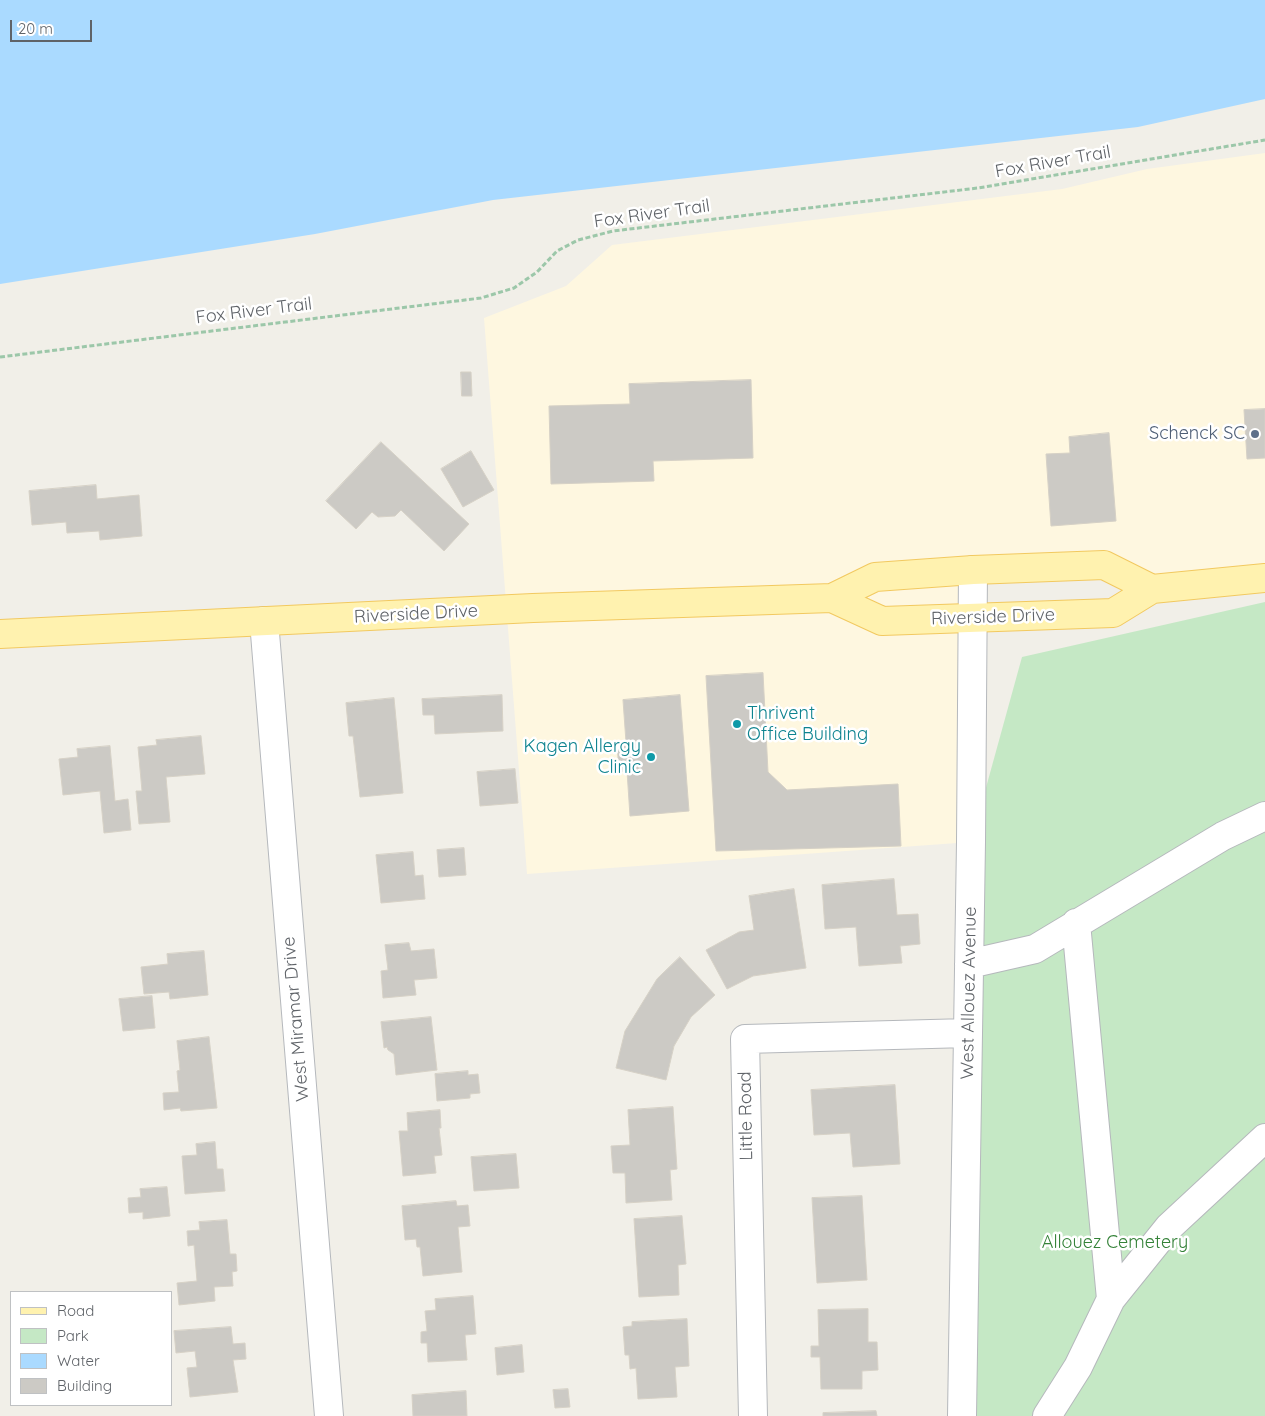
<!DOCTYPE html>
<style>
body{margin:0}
#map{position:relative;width:1265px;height:1416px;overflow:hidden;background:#f1efe8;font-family:Quicksand,sans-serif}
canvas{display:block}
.legend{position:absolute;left:10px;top:1291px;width:162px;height:115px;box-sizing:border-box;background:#fff;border:1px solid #bfc1c3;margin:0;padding:6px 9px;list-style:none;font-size:15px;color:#5f6368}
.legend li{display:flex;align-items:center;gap:10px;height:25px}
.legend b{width:25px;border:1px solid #bfc1c3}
.scale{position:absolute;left:10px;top:20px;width:82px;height:22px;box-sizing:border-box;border:2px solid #5f6368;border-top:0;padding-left:6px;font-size:15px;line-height:18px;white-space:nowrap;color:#5f6368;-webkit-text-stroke:4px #fff;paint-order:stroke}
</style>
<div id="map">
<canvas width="1265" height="1416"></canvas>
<ul class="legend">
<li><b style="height:6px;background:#fff2af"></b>Road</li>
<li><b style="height:14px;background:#c5e8c5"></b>Park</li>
<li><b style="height:14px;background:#aadaff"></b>Water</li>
<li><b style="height:14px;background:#cccac5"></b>Building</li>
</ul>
<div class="scale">20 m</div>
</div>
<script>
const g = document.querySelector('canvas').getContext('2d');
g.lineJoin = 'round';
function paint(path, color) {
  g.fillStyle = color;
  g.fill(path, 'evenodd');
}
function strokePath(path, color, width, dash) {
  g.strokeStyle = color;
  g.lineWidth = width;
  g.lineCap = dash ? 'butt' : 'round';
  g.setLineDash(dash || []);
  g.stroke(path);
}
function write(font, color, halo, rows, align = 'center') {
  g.font = font + ' Quicksand,sans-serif';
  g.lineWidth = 5;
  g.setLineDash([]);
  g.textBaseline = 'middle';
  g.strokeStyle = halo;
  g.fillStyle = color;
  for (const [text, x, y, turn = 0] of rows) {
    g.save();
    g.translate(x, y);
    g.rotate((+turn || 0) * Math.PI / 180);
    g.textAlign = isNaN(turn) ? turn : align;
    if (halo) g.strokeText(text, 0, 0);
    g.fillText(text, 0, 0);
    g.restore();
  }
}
paint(new Path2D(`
 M1265,153V578L1152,589L1104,565L973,570L971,842L527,874L484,318L566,286L612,245L1062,189L1147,169Z`), '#fef7e0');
paint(new Path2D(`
 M1265,602V1416H962L971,842L1022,657Z`), '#c5e8c5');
paint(new Path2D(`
 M0,0H1265V99L1138,127L493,200L315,234L0,284Z`), '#aadaff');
const building = new Path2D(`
 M461,372H471L472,396H462Z
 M751,380L753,458L653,461L654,481L551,484L549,406L630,404L629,384Z
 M1265,409V458L1247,459L1244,410Z
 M1109,433L1116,521L1051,526L1046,454L1070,453L1069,437Z
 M381,442L469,524L444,551L401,510L395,516L378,517L372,512L356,529L326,501Z
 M471,451L494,490L463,507L441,469Z
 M96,485L97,499L139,495L142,536L100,540L99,531L67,533L66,522L32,525L29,491Z
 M763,673L768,772L787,790L898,784L901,846L716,851L706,676Z
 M502,695L503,731L435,734L434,715H423L422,699Z
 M680,695L689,811L630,816L627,771L619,772L617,743L626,742L623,700Z
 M394,698L403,793L360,797L353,736H349L346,703Z
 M201,736L205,774L166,777L170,822L139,824L136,791H142L138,747L157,745L156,740Z
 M110,746L115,801L128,799L131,830L104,833L100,791L63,795L59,759L78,757L77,749Z
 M515,769L518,803L480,806L477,772Z
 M464,848L466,875L439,877L437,850Z
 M413,852L415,876L423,875L425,899L381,903L376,855Z
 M894,879L897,915L918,914L920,944L900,946L902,963L859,966L856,927L825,929L822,885Z
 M794,889L806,968L753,976L727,989L706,950L739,932L754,930L749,896Z
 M409,943L411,951L434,949L437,978L414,980L416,995L383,998L381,971L388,970L385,945Z
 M204,951L208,995L170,999L169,992L144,994L141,967L168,964L167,954Z
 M680,957L715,995L691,1017L674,1046L666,1080L616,1068L625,1031L657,979Z
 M152,996L155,1028L123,1031L119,999Z
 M431,1017L437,1070L396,1075L394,1054L388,1050L387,1047L384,1048L381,1022Z
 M209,1037L217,1108L181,1111L180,1108L164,1110L163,1093L179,1092L177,1071L180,1070L177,1041Z
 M468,1071V1075L478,1074L480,1093L470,1094V1098L437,1101L435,1074Z
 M895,1085L900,1164L853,1167L850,1133L814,1135L811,1090Z
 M673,1107L677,1169L670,1170L672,1200L626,1203L625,1173H613L611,1146L630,1145L628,1110Z
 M440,1110L441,1128H439L442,1155L434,1156L436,1173L403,1176L399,1131H408L407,1113Z
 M215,1142L217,1169H223L225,1191L185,1194L182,1156L197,1155L196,1144Z
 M516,1154L519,1188L474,1191L471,1157Z
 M167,1187L170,1216L143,1219V1212L129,1213L128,1198L141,1197L140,1189Z
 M862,1196L867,1280L817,1283L812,1198Z
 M456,1201L457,1206L468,1205L470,1226L458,1227L462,1272L423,1276L420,1247H417L416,1239L405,1240L402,1206Z
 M682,1216L686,1264L678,1265L679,1295L639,1297L634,1219Z
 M227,1220L230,1254H236L237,1271L232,1272L233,1286L214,1287L215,1301L179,1305L177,1283L197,1281L194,1245L188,1246L187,1231L200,1230L199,1222Z
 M473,1296L476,1334L465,1335L467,1360L428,1362L427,1343H421V1332L427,1331L425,1311L436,1310L435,1299Z
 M868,1309V1342H877L878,1370L862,1371V1389H821L820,1357H811V1346H819L818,1310Z
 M687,1319L689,1366L675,1367L677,1397L638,1399L636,1368L630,1369L629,1355H625L623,1327L632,1326V1322Z
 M231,1327L233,1344L245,1343L246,1359L233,1360L238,1392L190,1397L187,1368L197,1367L195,1351L176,1353L174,1331Z
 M522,1345L524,1372L497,1375L495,1348Z
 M568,1389L570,1407L555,1408L553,1390Z
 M466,1391L467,1416H413L412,1395Z
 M876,1411L877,1416H823V1413Z`);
paint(building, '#cccac5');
strokePath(building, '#d6d1c6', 1);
const minor = new Path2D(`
 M264,621L329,1416
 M969,964L1035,949L1223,836L1265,816
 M1111,1299L1169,1227L1265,1138
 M753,1416L745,1039L968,1033
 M962,1416L971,842L973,570
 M1047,1416L1078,1367L1111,1299L1076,923`);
const major = new Path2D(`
 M832,598L882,621L1113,613L1152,589L1265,578
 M0,634L533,608L832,598L875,577L973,570L1104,565L1152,589`);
strokePath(minor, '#b5b8bc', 30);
strokePath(major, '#f2c960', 30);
strokePath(new Path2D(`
 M0,357L481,298L514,288L537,272L557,251L578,240L613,231L978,188L1265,140`), '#9cc7a9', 3, [5, 2.5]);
strokePath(minor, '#fff', 28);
strokePath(major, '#fff2af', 28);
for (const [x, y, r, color] of [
 [1255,434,5,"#5c6f8a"],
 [737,724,5,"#0f9aa8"],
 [651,757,5,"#0f9aa8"]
]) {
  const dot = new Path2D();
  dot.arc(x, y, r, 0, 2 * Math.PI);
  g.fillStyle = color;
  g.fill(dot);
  strokePath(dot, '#fff', 2);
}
write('18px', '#5f6368', '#fff', [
 ["Fox River Trail",1053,162,-10],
 ["Fox River Trail",652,214,-8],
 ["Fox River Trail",254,311,-7],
 ["Riverside Drive",416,614,-3],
 ["Riverside Drive",993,617,-2],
 ["West Allouez Avenue",969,993,-89],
 ["West Miramar Drive",296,1019,-95],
 ["Little Road",746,1116,-91]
]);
write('18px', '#4e5e75', '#fff', [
 ["Schenck SC",1245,434]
], 'right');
write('18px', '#0d838f', '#fff', [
 ["Thrivent",747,714],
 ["Office Building",747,735],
 ["Kagen Allergy",641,747,"right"],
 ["Clinic",641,768,"right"]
], 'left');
write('18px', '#348238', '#fff', [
 ["Allouez Cemetery",1115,1243]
]);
</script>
